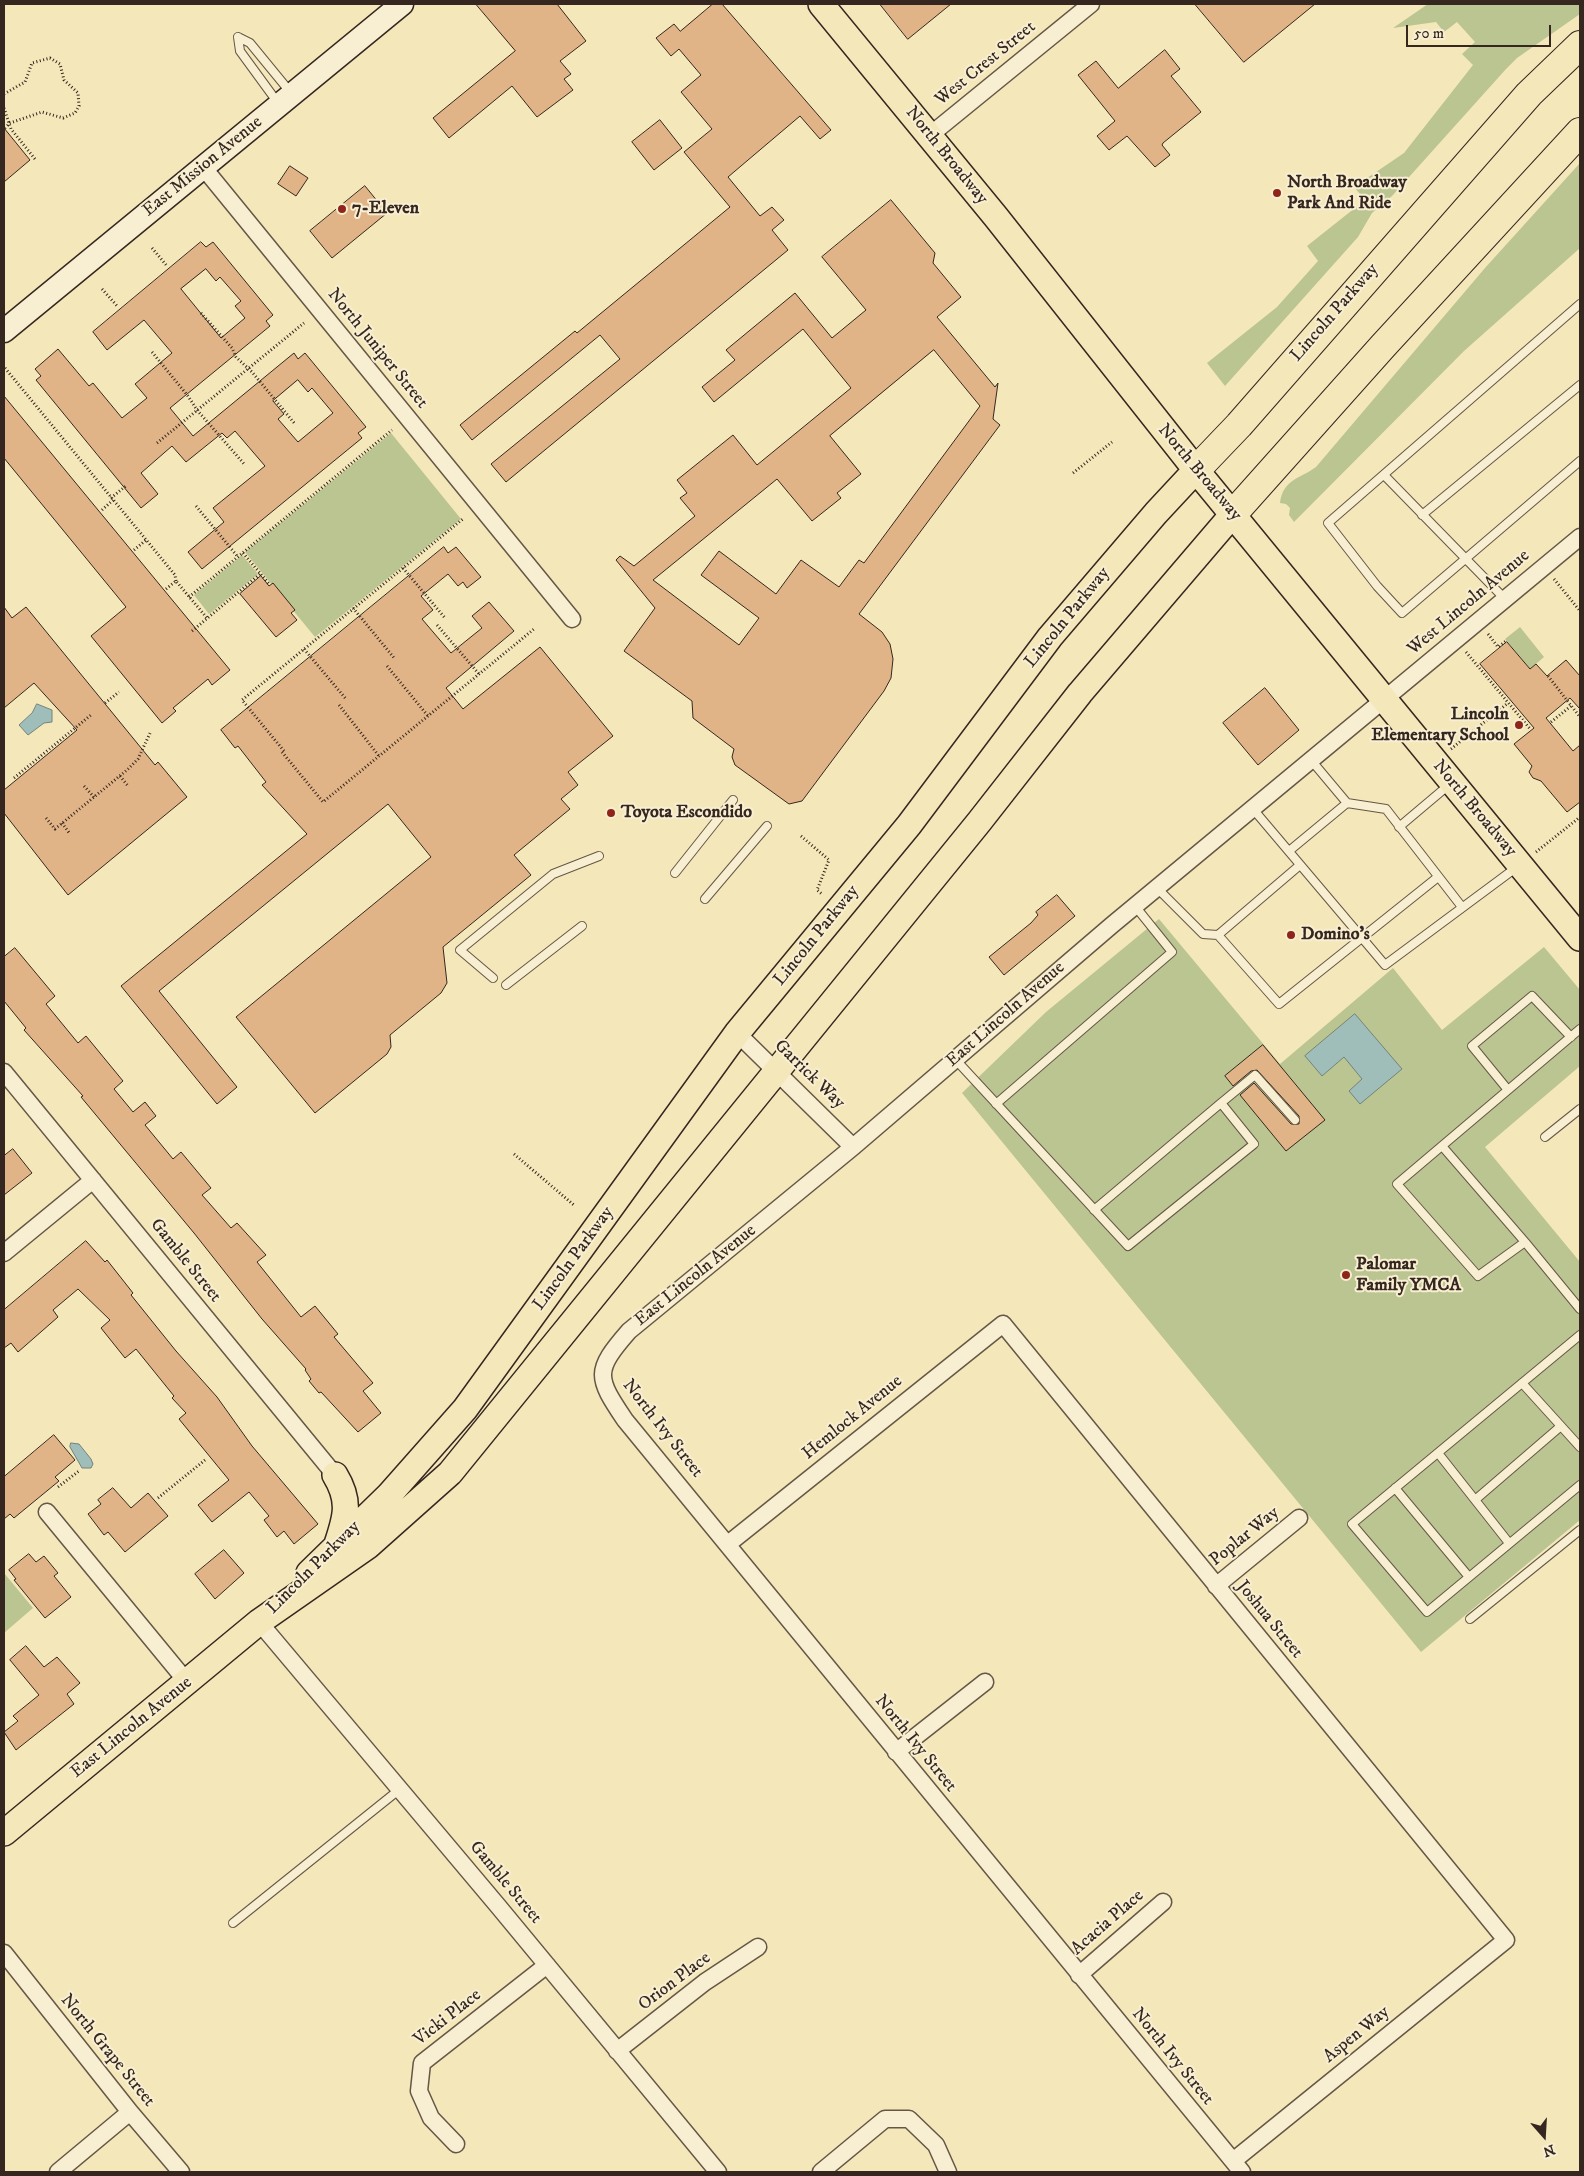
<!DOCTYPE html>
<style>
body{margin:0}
#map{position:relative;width:1584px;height:2176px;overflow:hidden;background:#f4e7ba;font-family:"IM FELL DW Pica",serif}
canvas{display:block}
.frame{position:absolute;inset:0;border:5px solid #352720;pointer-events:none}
.north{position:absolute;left:1519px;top:2111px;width:50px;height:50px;-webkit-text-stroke:4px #f8efd2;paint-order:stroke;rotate:161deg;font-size:14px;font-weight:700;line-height:20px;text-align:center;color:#352720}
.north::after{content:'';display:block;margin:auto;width:18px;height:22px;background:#352720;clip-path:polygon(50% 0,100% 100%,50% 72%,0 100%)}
.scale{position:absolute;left:1406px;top:25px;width:145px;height:22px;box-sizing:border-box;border:2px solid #352720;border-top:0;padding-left:6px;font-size:15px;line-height:18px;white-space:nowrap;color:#352720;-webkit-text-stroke:4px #f8efd2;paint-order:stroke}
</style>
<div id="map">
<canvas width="1584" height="2176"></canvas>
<div class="frame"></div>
<div class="north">N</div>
<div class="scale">50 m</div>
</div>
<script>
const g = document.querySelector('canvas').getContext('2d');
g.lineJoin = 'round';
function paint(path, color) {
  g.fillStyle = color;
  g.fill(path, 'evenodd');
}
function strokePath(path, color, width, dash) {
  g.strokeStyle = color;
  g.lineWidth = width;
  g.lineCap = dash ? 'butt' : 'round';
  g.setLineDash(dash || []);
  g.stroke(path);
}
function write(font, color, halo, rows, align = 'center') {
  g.font = font + ' "IM FELL DW Pica",serif';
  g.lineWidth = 4;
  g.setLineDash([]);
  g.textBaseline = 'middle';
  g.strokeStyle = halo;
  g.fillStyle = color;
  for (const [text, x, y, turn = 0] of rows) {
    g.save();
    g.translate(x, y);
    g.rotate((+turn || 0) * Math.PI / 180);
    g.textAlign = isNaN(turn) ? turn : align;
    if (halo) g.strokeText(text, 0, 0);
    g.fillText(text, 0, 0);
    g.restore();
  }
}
paint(new Path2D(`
 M1428,4H1580V14L1517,58L1506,69L1392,196L1372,213L1358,237L1225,386L1207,363L1277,307L1318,261L1307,246L1365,200L1354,187L1404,153L1473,65L1462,54L1475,42L1457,22L1444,32L1436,22L1393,28Z
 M1580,163V248L1464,351L1294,522L1289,515L1290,508L1286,504L1280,503C1283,479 1300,479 1316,467L1485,268Z
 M391,433L461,519L315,637L245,552Z
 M242,555L258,574L209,614L194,595Z
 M1520,627L1544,657L1530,669L1505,639Z
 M1159,919L1280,1064L1393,968L1442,1030L1544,947L1580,990V1066L1485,1147L1580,1262V1520L1421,1652L962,1093L1046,1012Z
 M4,1573L33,1608L4,1633Z`), '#bac591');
const water = new Path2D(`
 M37,704L52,710V722L44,723L28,735L19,725L32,713Z
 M1355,1014L1402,1069L1360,1104L1349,1091L1362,1079L1344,1057L1322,1076L1305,1056Z
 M71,1443L79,1444L91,1459L93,1464L91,1468H82L70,1447Z`);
paint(water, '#9fbeb9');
strokePath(water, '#75827c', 1);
const building = new Path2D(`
 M476,4H557L586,41L560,61L571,74L564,79L573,90L537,117L512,86L449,138L433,118L515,51Z
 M713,4H722L831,130L820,139L800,116L728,177L760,216L772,207L784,220L772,230L788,250L506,482L491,464L620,359L600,335L472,440L460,425L575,331L577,333L730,207L684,152L712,129L681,92L701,75L679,49L671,56L656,38L674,24L680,31Z
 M880,4H951L908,39Z
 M1195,4H1315L1244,62Z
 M1165,50L1180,69L1171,76L1201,112L1163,143L1162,145L1170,155L1155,167L1127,136L1109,150L1097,136L1115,121L1078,75L1096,61L1118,88Z
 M660,120L682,148L654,170L632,142Z
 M4,128L30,160L4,182Z
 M290,166L308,178L296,196L278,184Z
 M365,186L387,213L332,258L310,231Z
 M891,200L935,253L933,263L961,297L937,317L995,387L998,383L993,419L1000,425L859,614L882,632L890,644L893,659L891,678L884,691L802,801L789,804L735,765L732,757L734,749L693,718L692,701L624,651L655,608L616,560L620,556L634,566L695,516L680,498L687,493L677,480L733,435L757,465L851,388L803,329L714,402L702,387L735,360L726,350L795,293L832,338L866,310L822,257ZM934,350L980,406L864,563L859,560L839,587L801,560L776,594L719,551L701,575L759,618L739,645L653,580L777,479L812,521L841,498L837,493L861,474L830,436Z
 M201,242L206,247L213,242L273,315L266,321L270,326L170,408L193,436L294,353L298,359L305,353L366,427L358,433L362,438L202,569L188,552L224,522L213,508L265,466L235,431L227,438L222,433L186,462L172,446L141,473L158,494L141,508L36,380L41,376L35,369L58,349L89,386L93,383L122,418L147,398L135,384L172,353L144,320L107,350L93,332ZM206,269L216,281L220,277L241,301L235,306L245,318L221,338L181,289ZM298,380L308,392L312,388L333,413L298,442L278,419L284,414L273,401Z
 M4,396L230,670L212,685L208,679L173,708L176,711L162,723L91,636L126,607L4,458Z
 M444,547L448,553L456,547L481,577L467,588L463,582L458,586L448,574L421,596L433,610L422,619L451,653L482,628L472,616L489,602L514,631L446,688L463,709L540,647L613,736L568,772L578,785L561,799L570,809L514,855L531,875L443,947L447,983L441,993L390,1035L391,1047L387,1054L315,1113L236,1017L431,857L388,804L159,991L237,1087L217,1104L121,986L307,834L262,785L266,782L238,746L235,748L221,730Z
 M261,576L269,586L273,583L295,610L291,613L297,620L276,637L240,594Z
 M4,607L12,618L26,607L155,765L158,762L187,797L68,895L4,813V790L77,730L34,683L4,708Z
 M1507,642L1530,669L1536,664L1547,676L1566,660L1580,676V709L1570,698L1546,718L1573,751L1580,745V802L1567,812L1541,781L1533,778L1529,772L1532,766L1514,744L1534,728L1480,664Z
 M1265,688L1299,730L1258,765L1223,723Z
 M1057,895L1075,916L1004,975L989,957L1031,923L1038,915L1036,912Z
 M15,948L55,996L46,1004L78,1043L86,1036L123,1081L114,1089L133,1112L145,1102L156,1116L145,1125L173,1159L181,1152L211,1188L202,1195L231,1228L237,1223L266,1255L257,1262L301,1317L315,1306L338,1334L334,1337L373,1383L363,1391L381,1413L358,1432L321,1392L319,1393L309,1381L311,1379L305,1370L306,1369L262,1319L194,1233L81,1097L83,1096L24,1030L26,1028L4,1001V957Z
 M1263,1045L1325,1120L1286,1151L1240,1095L1254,1083L1291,1124H1299V1116L1257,1070L1251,1071L1233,1086L1225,1076Z
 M13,1149L32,1173L4,1195V1156Z
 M86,1241L105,1262L107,1260L133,1293L131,1295L176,1351L217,1397L252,1446L318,1524L294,1544L284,1531L277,1537L264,1520L269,1516L249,1492L212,1522L198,1505L229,1480L179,1419L186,1413L172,1398L174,1396L136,1349L125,1358L101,1328L110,1320L78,1289L53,1310L58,1317L18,1352L11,1343L4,1348V1310Z
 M54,1435L75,1460L55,1477L59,1481L31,1504L14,1518L10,1514L4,1519V1477Z
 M113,1488L131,1508L148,1493L168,1516L125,1552L108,1532L104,1535L88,1514L101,1504L98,1500Z
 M224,1550L244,1573L215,1599L195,1574Z
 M29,1554L36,1562L44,1556L58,1573L54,1576L71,1597L45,1618L14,1580L16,1579L9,1570Z
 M26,1646L44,1667L57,1657L80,1683L67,1694L74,1704L16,1750L4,1732L18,1721L13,1716L39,1695L10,1660Z`);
paint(building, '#e1b487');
strokePath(building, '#352720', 1);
const service = new Path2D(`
 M238,37L240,51L278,103
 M238,37L250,43L291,93
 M1580,304L1328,523L1377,586L1402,613L1580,461
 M1384,475L1505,599
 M1422,515L1580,385
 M1311,760L1347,803L1386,809L1462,907
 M1253,809L1385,965L1517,867
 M1399,827L1450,784
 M1289,851L1347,803
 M675,873L733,800
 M1157,888L1203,934L1218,935L1300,865
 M705,899L767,826
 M1218,935L1279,1004L1438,877
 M493,978L460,950L553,874L599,856
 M506,985L582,926
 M1580,1029L1397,1184L1478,1276L1525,1242L1580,1309
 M955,1059L1128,1246L1254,1144L1221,1103L1094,1210
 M1508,1090L1472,1046L1532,996L1571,1037
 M1221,1103L1255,1075L1295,1120
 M996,1104L1172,952L1135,906
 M1545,1137L1580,1109
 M1442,1146L1525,1242
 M1580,1335L1352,1524L1427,1612L1580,1485
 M1522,1383L1580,1447
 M1438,1453L1509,1543
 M1395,1488L1469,1577
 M1475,1500L1561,1426
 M1470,1619L1580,1530
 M233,1923L400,1789`);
const minor = new Path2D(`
 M929,136L1091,4
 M203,167L572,619
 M737,1033L853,1147
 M4,1072L335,1475
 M4,1253L93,1180
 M47,1512L187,1682
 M728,1544L1003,1324L1506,1940L1233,2161
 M1216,1586L1299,1518
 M259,1622L498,1906L718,2172
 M896,1752L985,1682
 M4,1953L130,2112L181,2172
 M1079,1975L1163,1902
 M617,2051L705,1982L758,1947
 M456,2144L431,2118L419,2091L422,2063L547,1965
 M58,2172L130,2112
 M821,2172L885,2119H909L936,2145L948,2172
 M1242,2172L625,1420C596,1377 594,1371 629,1331L853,1147L1112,925L1580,537`);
const secondary = new Path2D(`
 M4,331L402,4`);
const primary = new Path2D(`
 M821,4L996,217L1196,470L1580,938
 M335,1475C351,1501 346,1517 337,1544
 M309,1573L389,1495L465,1409L737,1033L909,825L1050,637L1156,513L1196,470
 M4,1833L259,1622L368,1546L450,1473L979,822L1080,693L1233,514`);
const motorway = new Path2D(`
 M1196,470L1239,425L1529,94L1580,45
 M1233,514L1383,346L1580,132`);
strokePath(service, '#655746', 10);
strokePath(minor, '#655746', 19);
strokePath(secondary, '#352720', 25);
strokePath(primary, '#352720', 28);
strokePath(motorway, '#352720', 30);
strokePath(new Path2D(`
 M4,94L25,82L32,63L50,58L60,64L64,80L78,93L79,106L75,113L63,118L42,112L10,123L4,129
 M944,98L946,97
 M4,108L11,129L35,159
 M152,248L167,266
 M102,289L118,307
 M201,313L232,348L236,357L252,372L295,424
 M152,352L188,396L197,410L245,465
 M5,368L175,575L176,581
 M157,443L304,323
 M1073,473L1112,442
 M111,498L127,485
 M196,506L238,557
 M102,510L113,500
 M134,550L146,540
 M243,553L270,585
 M403,568L445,618
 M1554,579L1580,611
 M166,589L176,581L207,618
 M189,597L392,430
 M353,608L395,659
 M437,625L479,674
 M192,631L260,574
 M1488,634L1498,647L1506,641
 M304,649L346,699
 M1466,652L1531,730
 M387,666L428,716
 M1548,676L1580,717
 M105,703L119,692
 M339,705L379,756
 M1551,722L1571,706
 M1451,749L1508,703
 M284,751L242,700L464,518
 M282,752L323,802L534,629
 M120,776L128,786
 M14,778L91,715
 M84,786L94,797
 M46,818L55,829L127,770L138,759L151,731
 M62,823L70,834
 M801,836L829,860L817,890L823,895
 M1536,852L1580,817
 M514,1154L575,1206
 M58,1487L79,1471
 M158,1498L205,1460`), '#352720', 3, [1, 2.5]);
strokePath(service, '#f8efd2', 8);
strokePath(minor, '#f8efd2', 16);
strokePath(secondary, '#f8efd2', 22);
strokePath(primary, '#f4e7ba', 25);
strokePath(motorway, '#f4e7ba', 28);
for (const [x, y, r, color] of [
 [1277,193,5,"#8f2418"],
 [342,209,5,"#8f2418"],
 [1519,725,5,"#8f2418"],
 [611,813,5,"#8f2418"],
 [1291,935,5,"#8f2418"],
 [1346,1275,5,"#8f2418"]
]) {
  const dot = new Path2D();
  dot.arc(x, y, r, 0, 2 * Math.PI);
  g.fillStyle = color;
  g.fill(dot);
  strokePath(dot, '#f8efd2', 2);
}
write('18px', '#352720', '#f8efd2', [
 ["West Crest Street",986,64,-39],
 ["North Broadway",946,156,51],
 ["East Mission Avenue",203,167,-39],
 ["Lincoln Parkway",1335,313,-49],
 ["North Juniper Street",377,349,51],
 ["North Broadway",1199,473,50],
 ["West Lincoln Avenue",1469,603,-40],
 ["Lincoln Parkway",1068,618,-51],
 ["North Broadway",1474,809,50],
 ["Lincoln Parkway",817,936,-51],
 ["East Lincoln Avenue",1006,1015,-41],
 ["Garrick Way",809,1075,44],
 ["Lincoln Parkway",574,1259,-54],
 ["Gamble Street",185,1261,51],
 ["East Lincoln Avenue",696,1276,-39],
 ["Hemlock Avenue",853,1418,-39],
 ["North Ivy Street",662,1429,52],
 ["Poplar Way",1245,1537,-39],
 ["Lincoln Parkway",314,1568,-45],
 ["Joshua Street",1269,1620,51],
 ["East Lincoln Avenue",132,1728,-39],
 ["North Ivy Street",915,1744,51],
 ["Gamble Street",505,1883,50],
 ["Acacia Place",1108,1923,-41],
 ["Orion Place",675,1982,-37],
 ["Vicki Place",448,2018,-38],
 ["Aspen Way",1357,2035,-39],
 ["North Grape Street",107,2051,51],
 ["North Ivy Street",1172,2057,51]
]);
write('bold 18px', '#352720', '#f8efd2', [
 ["North Broadway",1287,183],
 ["Park And Ride",1287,204],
 ["7-Eleven",352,209],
 ["Lincoln",1509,715,"right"],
 ["Elementary School",1509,736,"right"],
 ["Toyota Escondido",621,813],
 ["Domino's",1301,935],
 ["Palomar",1356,1265],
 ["Family YMCA",1356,1286]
], 'left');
</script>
